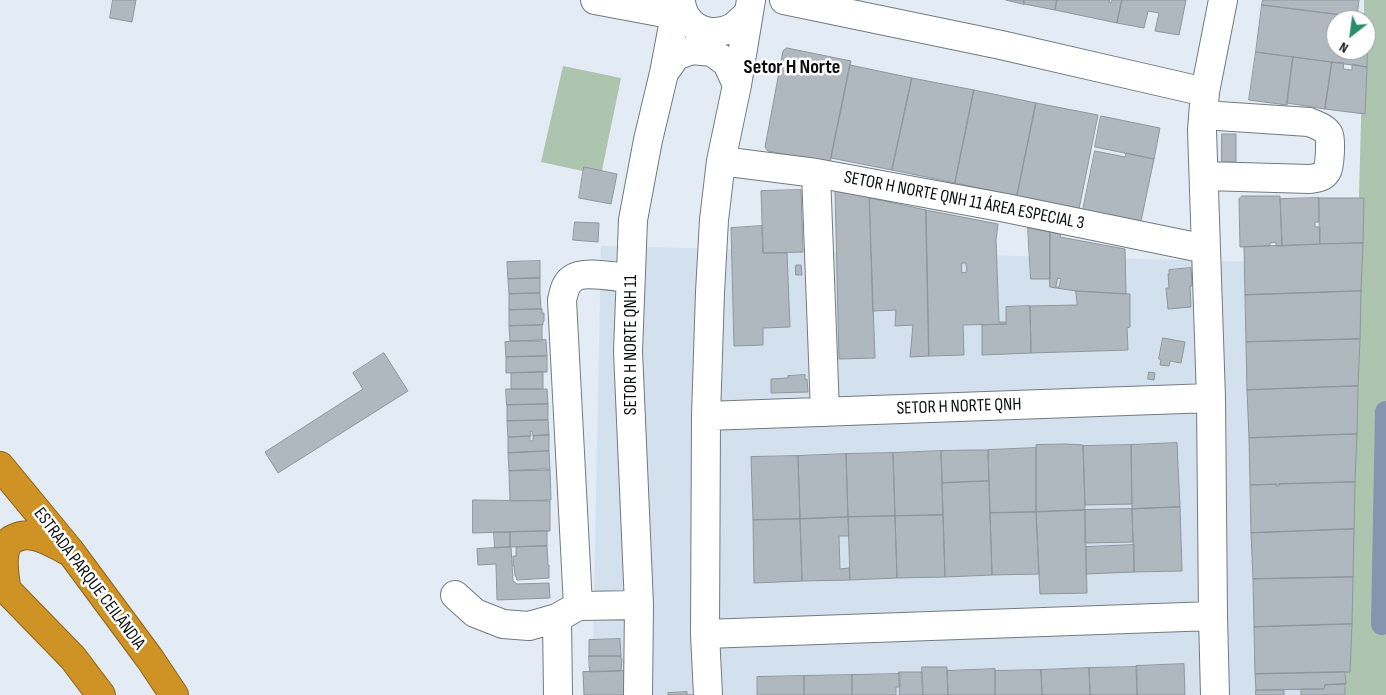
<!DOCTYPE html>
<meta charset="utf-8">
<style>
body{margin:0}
#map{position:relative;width:1386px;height:695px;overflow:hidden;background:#e3ebf4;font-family:"Sofia Sans Condensed",sans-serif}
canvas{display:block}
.north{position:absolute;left:1326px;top:10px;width:50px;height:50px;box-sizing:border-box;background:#fff;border:1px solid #9d9e9f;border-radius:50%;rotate:210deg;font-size:14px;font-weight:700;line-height:20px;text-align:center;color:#0b0d10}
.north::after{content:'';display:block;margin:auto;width:18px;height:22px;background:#298e6a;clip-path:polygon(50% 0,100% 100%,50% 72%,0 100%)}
</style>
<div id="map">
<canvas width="1386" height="695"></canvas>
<div class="north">N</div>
</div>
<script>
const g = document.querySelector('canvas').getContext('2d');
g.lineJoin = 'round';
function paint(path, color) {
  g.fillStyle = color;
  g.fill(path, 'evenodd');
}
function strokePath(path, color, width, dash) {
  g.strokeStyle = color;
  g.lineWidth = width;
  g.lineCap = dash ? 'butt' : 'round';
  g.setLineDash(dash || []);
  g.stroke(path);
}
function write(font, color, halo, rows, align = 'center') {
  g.font = font + ' "Sofia Sans Condensed",sans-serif';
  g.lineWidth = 5;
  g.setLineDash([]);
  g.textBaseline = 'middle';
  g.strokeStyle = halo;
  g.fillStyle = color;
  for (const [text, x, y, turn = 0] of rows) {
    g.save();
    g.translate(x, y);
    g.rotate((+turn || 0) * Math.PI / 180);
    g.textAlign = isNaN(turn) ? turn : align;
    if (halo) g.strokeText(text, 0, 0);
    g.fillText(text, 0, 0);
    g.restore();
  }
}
paint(new Path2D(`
 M601,246L1349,264L1329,695H592Z`), '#d3e1ef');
paint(new Path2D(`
 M1364,0H1386V695H1345L1363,50H1366V20H1364Z
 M563,66L621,78L601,175L541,162Z`), '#adc5af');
strokePath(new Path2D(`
 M1382,624L1386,412`), '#8594af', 22);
const building = new Path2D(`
 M113,0H136L132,22L110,18Z
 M1006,0H1024V4Z
 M1024,0H1057L1055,10L1024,4Z
 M1057,0H1110L1109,3H1111L1112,0H1122L1117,23L1055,10Z
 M1122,0H1186L1179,35L1155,31L1159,13L1148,11L1144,28L1117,23Z
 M1263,0H1359L1357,17L1262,5Z
 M1262,5L1368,18L1367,67L1256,52ZM1336,20H1366V50H1336Z
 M787,48L851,61L830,163L768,151L765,147L783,51Z
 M1256,52L1293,57L1287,105L1249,100Z
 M1293,57L1332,62L1325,109L1287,103Z
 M1332,62L1344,63L1343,69L1352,70V64L1367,67L1365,114L1325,109Z
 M850,65L912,78L892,170L831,158Z
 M912,78L974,90L955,183L892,170Z
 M974,90L1036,103L1017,196L955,183Z
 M1036,103L1098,115L1079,209L1017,196Z
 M1101,116L1160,128L1154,159L1095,147Z
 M1222,134H1236V162H1222Z
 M1095,151L1125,157L1126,153L1154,159L1141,221L1083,210Z
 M584,167L617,174L611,204L579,198Z
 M801,190L803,252L763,253L761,191Z
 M842,190L869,195L875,358L839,359L835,191Z
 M1242,196H1280L1282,246H1276V242L1270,243V246L1240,247L1239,199Z
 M870,198L926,210L929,356L910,357L913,325L895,326L896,310L873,311Z
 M1319,198V222H1315V227H1320V244L1282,246L1280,199Z
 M1319,198H1364L1363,243L1320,244Z
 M926,210L998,224L996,240L999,322H1006V324L963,325L964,355L929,356ZM962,263H966L967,272L962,273Z
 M575,222L599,223L598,242L573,240Z
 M762,226L763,253H787L790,327L763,328V345L734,346L731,228Z
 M1028,228L1050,232V279H1031Z
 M1050,232L1061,234L1060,237L1125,249L1126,294L1076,291L1050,287ZM1058,278L1061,279L1059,287H1056Z
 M1363,243L1361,291L1245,295L1244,247Z
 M540,261V278L508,279L507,262Z
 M796,265H801L802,275H796Z
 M1191,268L1192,286H1190L1191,307L1168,309L1166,288H1169L1168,274L1169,275V270Z
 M540,278V293L509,294L508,279Z
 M1076,291L1130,294V327L1127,328L1128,350L1031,353L1030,306L1077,305Z
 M1361,291L1360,339L1246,342L1245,295Z
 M540,293L541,309L509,310V294Z
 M1030,306L1031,353L982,355V325L1006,324V307Z
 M542,309V313H544V321H543V325L509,326V310Z
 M542,325V341H510L509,326Z
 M1163,338L1185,342L1181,363L1170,361L1169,366L1160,365L1161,360L1159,359Z
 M1360,339L1358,386L1247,390L1246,342Z
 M546,340L547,356L506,357L505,342Z
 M384,353L408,391L278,473L265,452L363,389L353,373Z
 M547,356V372L506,373V357Z
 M543,372V389H511V373Z
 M1149,372L1155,373L1154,380L1148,379Z
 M805,375V380L807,379L808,392L771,393V379L788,378V376Z
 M1358,386L1357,434L1249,438L1247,390Z
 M506,389H547L548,404L507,405Z
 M548,404V420L507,421V405Z
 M548,420L549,435L533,436L532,431H530L531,436L508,437L507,421Z
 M1357,434L1355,482L1250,485L1249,438Z
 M549,435V451L508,453V437L530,436V441H533V436Z
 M1177,443L1180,507L1132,509L1131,445Z
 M1066,444L1083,445L1085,510L1036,512V445Z
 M1131,445L1132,504L1085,505L1083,446Z
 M1036,448V512L990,513L988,450Z
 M972,450H988L989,481L942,483L941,451Z
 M549,451L550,470L509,471L508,453Z
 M941,451L943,515L895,516L893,453Z
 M893,453L895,516L848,517L846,454Z
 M846,454L848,517L800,519L798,456Z
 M798,456L800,519L753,520L751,457Z
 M545,469L550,470L551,500L510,501L509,471Z
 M989,481L992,575L945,577L942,483Z
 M1355,482L1354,529L1251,533L1250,485L1276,484V486H1279V484Z
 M473,500L550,501V531L473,533Z
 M1180,507L1182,571L1134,572L1132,509Z
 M1132,509L1133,542L1085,543V510Z
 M1085,510L1087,593L1040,594L1036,512Z
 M1036,512L1039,574L992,575L990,513Z
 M943,515L945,577L897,578L895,516Z
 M895,516L897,578L850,580L848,517Z
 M848,517L849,536H839L840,569L849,568L850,580L802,581L800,519Z
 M800,519L802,581L754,583L753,520Z
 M1354,529L1353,577L1253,579L1251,533Z
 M547,531V546L510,547V532Z
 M494,532H510V547H511L495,548Z
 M1134,545V572L1086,574V547Z
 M547,546L548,565H549V578L517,580L516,576H515L514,566H513V556H516V547Z
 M511,547L513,581L517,584L549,583L550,598L497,600L496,564L478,565L477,549Z
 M1353,577L1352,624L1254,627L1253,579Z
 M1352,624L1350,672L1255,674L1254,627Z
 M620,639L621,656H589V640Z
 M589,656H621V659H622L621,671L590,672Z
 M1184,664L1185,695H1137L1136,666Z
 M922,667H947L948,695H923Z
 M1137,667V695H1090L1089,668Z
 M1089,668L1090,695H1042L1041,670Z
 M995,669V695H948L947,671Z
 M1041,670L1042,695H995V671Z
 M627,671L628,695H584L583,672Z
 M899,672H922L923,695H900Z
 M1345,672L1346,684L1325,685L1324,689L1256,690L1255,674Z
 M900,674V687H896V695H852V675Z
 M852,675V695H804V676Z
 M804,676V695H757V677Z
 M1345,684V695H1301V689H1324L1325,685Z
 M1256,690H1284V695H1256Z
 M687,692V695H694H668V693Z`);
paint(building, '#afb7bf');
strokePath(building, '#8e969e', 1);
const minor = new Path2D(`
 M595,0L675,15
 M680,0C682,6 683,13 687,18C697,33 718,36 733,27C738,24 743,18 748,14
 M784,0L1001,45L1205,92
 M664,73L676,56L692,50L712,52L727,63L737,85
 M1203,115L1309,122C1316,125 1326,128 1329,135C1331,140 1330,166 1327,171C1324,177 1317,178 1310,179L1205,176
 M721,161L816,173L1006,208L1206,249
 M816,173L825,412
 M706,416L1211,398
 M455,595L475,613L503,624L529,626L557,618
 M578,606L639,605
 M705,634L1213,616
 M558,695L557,618L578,606L562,300C564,292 565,284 572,279C582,270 616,277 630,278
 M638,695L639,605L628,351L633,220L648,140L664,73L675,15L680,0
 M708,695L705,634L706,416L710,292L714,220L721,161L737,85L751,0
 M1215,695L1213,616L1211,398L1202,130L1205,92L1223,0`);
const highway = new Path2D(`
 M0,466L70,551L150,659L174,695
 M0,583L73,658L101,695
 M7,591C4,575 0,551 11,540C19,536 25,534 34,536C45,538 56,545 66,550`);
strokePath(minor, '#727a81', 30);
strokePath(highway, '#8a641d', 30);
strokePath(minor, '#fff', 28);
strokePath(highway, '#ce9324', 28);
write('18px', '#0b0d10', '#fff', [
 ["SETOR H NORTE QNH 11 ÁREA ESPECIAL 3",964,201,11],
 ["SETOR H NORTE QNH 11",631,345,-90],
 ["SETOR H NORTE QNH",959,407,-2],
 ["ESTRADA PARQUE CEILÂNDIA",89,579,53]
]);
write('bold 20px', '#0b0d10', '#fff', [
 ["Setor H Norte",792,68]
]);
</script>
